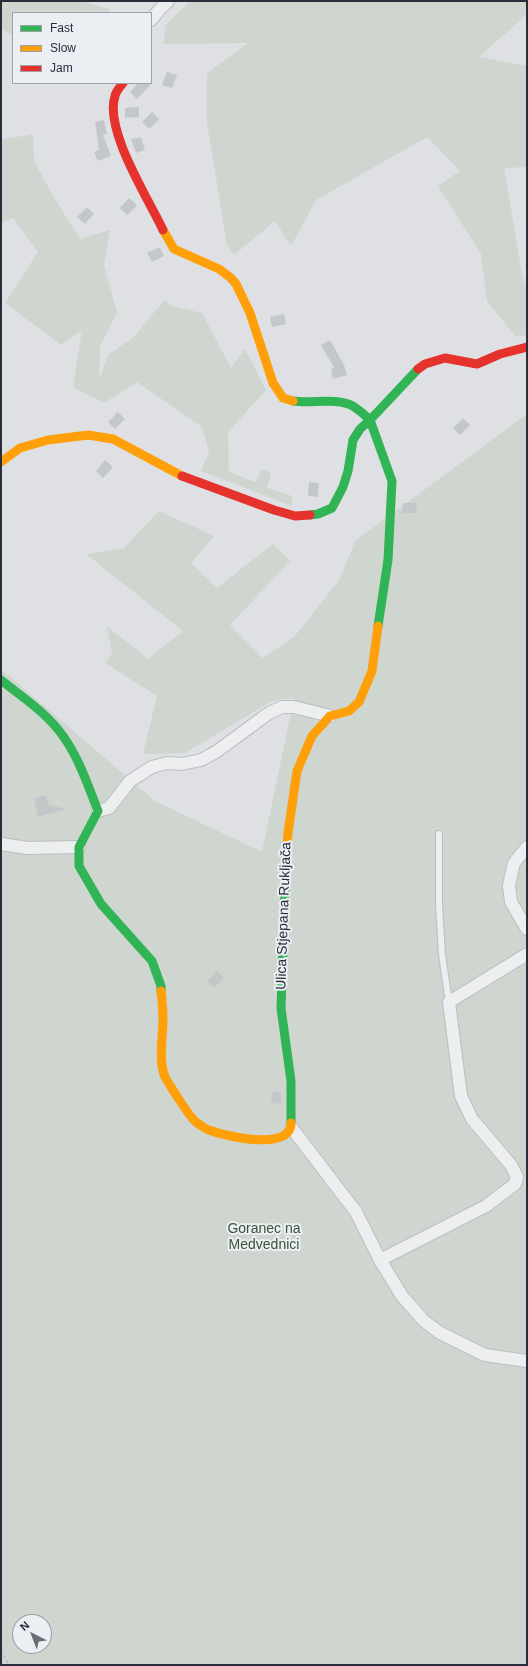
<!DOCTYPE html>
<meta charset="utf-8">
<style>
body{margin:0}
#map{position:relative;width:528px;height:1666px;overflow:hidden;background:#dee0e3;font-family:Arial,sans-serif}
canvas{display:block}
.frame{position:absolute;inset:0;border:2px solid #282d39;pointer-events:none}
.legend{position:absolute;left:12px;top:12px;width:140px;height:72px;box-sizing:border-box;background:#ebeef3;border:1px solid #9da1a9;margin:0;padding:5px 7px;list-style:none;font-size:12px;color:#282d39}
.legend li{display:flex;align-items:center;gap:8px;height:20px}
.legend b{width:20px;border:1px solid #9da1a9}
.north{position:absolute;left:12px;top:1614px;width:40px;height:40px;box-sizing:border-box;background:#ebeef3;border:1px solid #9da1a9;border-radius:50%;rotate:318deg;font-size:11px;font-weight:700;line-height:16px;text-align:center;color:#282d39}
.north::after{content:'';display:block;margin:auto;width:14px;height:18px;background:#686c74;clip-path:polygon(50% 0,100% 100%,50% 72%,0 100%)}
</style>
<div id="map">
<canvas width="528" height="1666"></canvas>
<div class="frame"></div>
<ul class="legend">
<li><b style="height:5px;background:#30b455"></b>Fast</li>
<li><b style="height:5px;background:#ff9f0a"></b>Slow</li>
<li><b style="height:5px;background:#e5322d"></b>Jam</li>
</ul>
<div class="north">N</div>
</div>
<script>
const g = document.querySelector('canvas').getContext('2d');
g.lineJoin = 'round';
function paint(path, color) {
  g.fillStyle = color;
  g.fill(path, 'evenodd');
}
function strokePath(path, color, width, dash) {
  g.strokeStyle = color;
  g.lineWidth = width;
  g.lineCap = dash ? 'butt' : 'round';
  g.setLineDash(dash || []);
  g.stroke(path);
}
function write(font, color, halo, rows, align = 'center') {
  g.font = font + ' Arial,sans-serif';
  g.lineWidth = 4;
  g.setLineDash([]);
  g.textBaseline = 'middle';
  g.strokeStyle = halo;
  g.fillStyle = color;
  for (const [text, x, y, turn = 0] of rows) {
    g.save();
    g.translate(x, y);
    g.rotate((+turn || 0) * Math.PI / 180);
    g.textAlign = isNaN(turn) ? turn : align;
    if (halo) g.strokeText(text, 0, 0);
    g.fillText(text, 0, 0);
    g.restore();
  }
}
paint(new Path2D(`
 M1,1H82L109,9V13H13V35L1,28Z
 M190,1H527L525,16L479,57L527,66V167L504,168L521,269L527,291V335L516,337L487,301L481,254L438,186L460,171L427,137L316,200L291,246L275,221L234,255L227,245L207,122V73L248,43L164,44L165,26Z
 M33,134L34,161L52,194L80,239L110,230L104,265L117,313L100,346L99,380L108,355L134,337L164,300L172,306L202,313L231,368L245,349L266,390L228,432L229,472L255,482L262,469L271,473L267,488L292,496V506L201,471L209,451L202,427L137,382L104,403L73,387L82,330L61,345L5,303L38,252L13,218L1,223V140Z
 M527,414V1665H1V669L155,801L262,852L294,698L272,701L185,753L143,754L157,696L105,663L112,654L107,626L148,659L183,631L86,554L124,548L159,511L214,536L191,563L217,588L273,544L290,561L230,625L263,658L295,636L340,579L355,541ZM20,1622H44V1646H20Z`), '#ced6cf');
paint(new Path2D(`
 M167,72L177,75L172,88L162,85Z
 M138,83H152L137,99L130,92Z
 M139,107V117L125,118V108Z
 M152,112L159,119L149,129L142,122Z
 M104,120L107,134L103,135L111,156L98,161L94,152L99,150L95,122Z
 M141,137L145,150L136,153L131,139Z
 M129,198L137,205L127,215L120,208Z
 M87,207L94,214L85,224L77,217Z
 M160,247L164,256L152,262L147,253Z
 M284,314L286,324L272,327L270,317Z
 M330,340L344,365L347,375L333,379L331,369L334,368L321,345Z
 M118,412L125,419L115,429L108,422Z
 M463,418L470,425L460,435L453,428Z
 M105,460L113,467L103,478L96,471Z
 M309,482L319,483L318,497L308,496Z
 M403,503H417L416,513H402Z
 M46,795L48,805L67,809L38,817L34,798Z
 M217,971L224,978L214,988L207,981Z
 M273,1091L281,1092V1104L271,1103Z`), '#c4c7ca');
const lane = new Path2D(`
 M439,834V905L442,955L449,1002`);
const street = new Path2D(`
 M151,20L160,9L168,1
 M98,811L109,808L130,781L152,767L167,763L182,764L201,760L216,752L269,713L282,707H294L330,716
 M1,844L28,848L79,847
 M527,847L514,863L509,885L511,902L527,929
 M291,1127L356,1212L380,1260L402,1296L424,1321L440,1333L485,1355L527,1361
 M380,1260L486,1206L515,1184L517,1177L511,1165L472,1119L461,1096L449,1002L527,954`);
strokePath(lane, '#bcbec1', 8);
strokePath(street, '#bcbec1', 14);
strokePath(new Path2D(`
 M1,1650L9,1665`), '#bdbec2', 2, [3, 3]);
strokePath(lane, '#edeef0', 6);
strokePath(street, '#edeef0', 12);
strokePath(new Path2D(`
 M293,401C312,404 336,397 353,406C359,410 365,415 370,420L360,429L353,440L348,471L343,487L332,508L318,514L310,515
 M378,626L388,560L392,481L370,420L418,369
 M1,680C22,697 47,713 63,736C79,758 88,786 98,811L79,847V866L101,904L152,961L161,986V991
 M286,860L281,1008L291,1081V1123`), '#30b455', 9);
strokePath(new Path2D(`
 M163,230L174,249L219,269L231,278L236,284L250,313L273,383L283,398L293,401
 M1,462L20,448L48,440L88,435L113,439L182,476
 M286,860L288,833L297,771L312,736L330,716L349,711L359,702L372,671L378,626
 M161,991C162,1000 163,1009 163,1019C163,1037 158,1060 165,1077C169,1084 190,1118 196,1122C200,1125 205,1129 209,1130C225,1136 291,1152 291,1123`), '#ff9f0a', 9);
strokePath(new Path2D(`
 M123,83C120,87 116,91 115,96C104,130 148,198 163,230
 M418,369L425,364L445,358L477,364L500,354L527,347
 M182,476L274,510L295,516L310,515`), '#e5322d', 9);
write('14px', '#282d39', '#ebeef3', [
 ["Ulica Stjepana Rukljača",284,916,-88]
]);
write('14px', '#395436', '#ebeef3', [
 ["Goranec na",264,1229],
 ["Medvednici",264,1245]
]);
</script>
